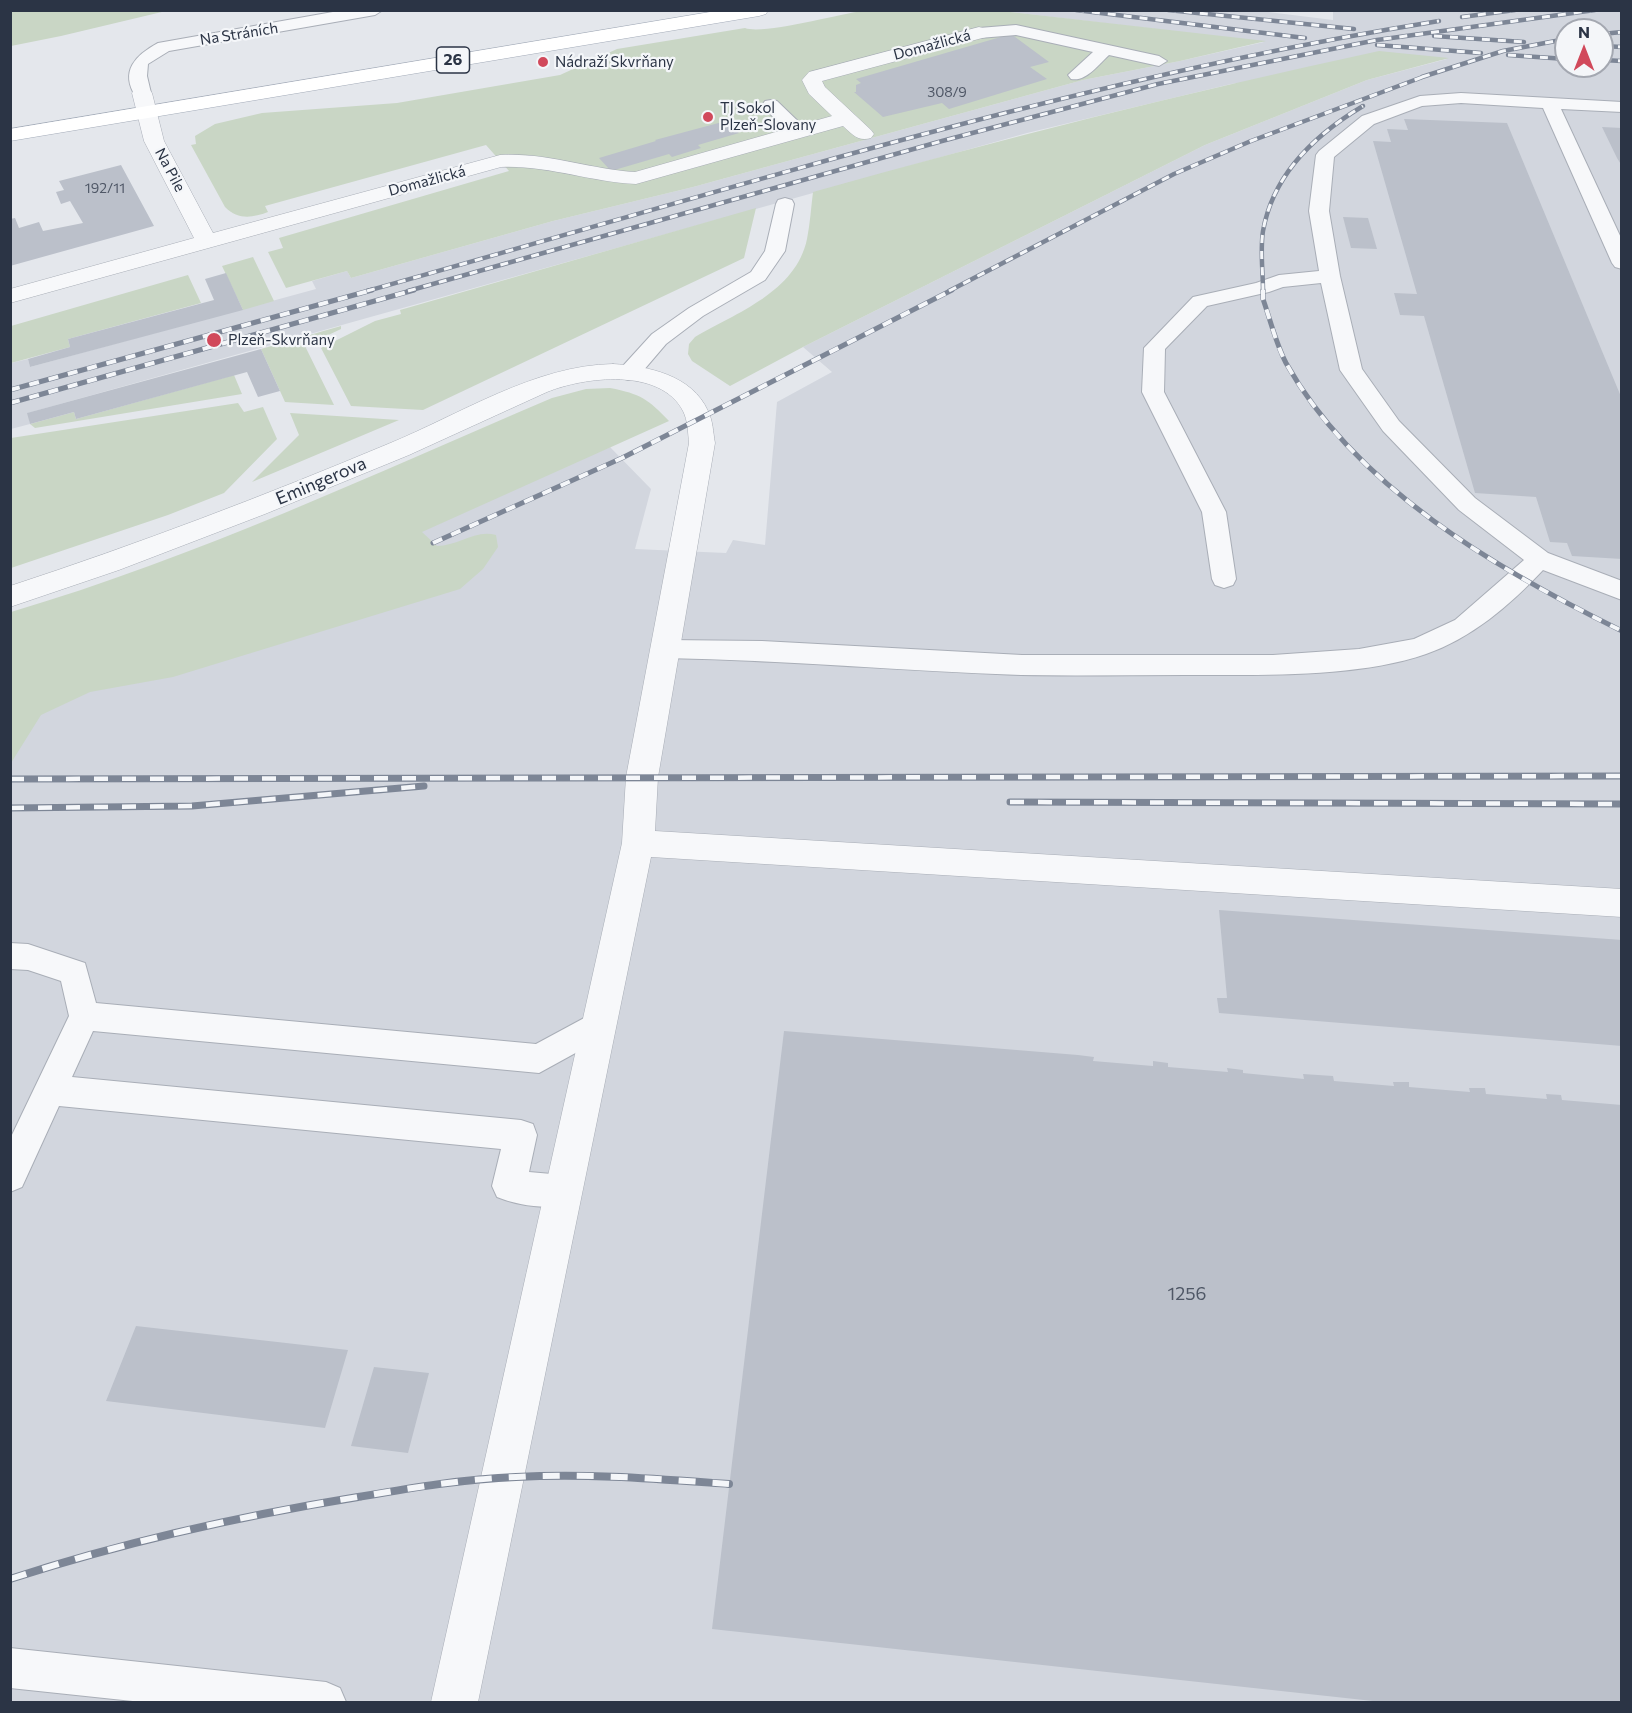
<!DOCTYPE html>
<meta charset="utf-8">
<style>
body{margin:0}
#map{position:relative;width:1632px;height:1713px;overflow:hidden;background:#e4e7ec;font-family:Commissioner,sans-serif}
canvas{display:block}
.frame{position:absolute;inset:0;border:12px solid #2b3445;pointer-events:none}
.north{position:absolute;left:1554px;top:18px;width:60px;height:60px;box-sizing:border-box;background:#f4f6f9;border:2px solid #a4a8b1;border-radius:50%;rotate:0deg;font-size:16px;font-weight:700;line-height:24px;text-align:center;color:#2b3445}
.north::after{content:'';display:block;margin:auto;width:21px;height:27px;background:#d1495b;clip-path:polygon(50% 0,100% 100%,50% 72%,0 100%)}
</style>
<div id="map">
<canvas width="1632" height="1713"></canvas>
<div class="frame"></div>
<div class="north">N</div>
</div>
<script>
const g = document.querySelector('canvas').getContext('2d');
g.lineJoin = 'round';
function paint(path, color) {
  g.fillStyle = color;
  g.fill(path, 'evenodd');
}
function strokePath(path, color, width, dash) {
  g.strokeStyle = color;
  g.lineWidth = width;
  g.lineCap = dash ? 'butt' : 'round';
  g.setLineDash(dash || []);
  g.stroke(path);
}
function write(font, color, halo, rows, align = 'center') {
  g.font = font + ' Commissioner,sans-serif';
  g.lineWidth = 4.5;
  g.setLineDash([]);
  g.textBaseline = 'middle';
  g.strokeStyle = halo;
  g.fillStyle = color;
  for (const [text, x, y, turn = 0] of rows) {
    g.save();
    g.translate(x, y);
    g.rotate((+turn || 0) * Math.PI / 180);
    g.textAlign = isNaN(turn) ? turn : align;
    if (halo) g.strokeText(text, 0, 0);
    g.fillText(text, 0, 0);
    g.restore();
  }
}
paint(new Path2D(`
 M1252,10L1333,20V10L1621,11V1702H11V670L563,467L610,447L651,489L635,549L726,553L733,540L765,545L777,402L832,372L803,347L1205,145L1367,80L1447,59L1231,84L1027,133L28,413L30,424L11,429V363L28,359L30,367L316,289L312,281L347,271L351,278L553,221L693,187L1083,80L1180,61L1264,42L1002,11ZM1566,30H1602V66H1566Z`), '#d2d6de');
paint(new Path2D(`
 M11,10H166V11L61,36L11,46Z
 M862,11H1002L1266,41L1180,61L1083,80L693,187L553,221L351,278L347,271L286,288L268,252L283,248L279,238L509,171L486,145L265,206L268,212C252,218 238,220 225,207L191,145L196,144L195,136L215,124L262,113L397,103L560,75L617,49L745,28C763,35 839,14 862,11Z
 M1379,51L1449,58L1367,80L1205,145L803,347L730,386L692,361L688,354L689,344L695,337C736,313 796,292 807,239C810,224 811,208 813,192C1000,139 1188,92 1379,51Z
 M756,208L744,258L423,410L351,406L321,348L375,321L401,314L400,310Z
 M253,257L274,301L243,310L222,266Z
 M188,275L201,303L68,339L70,347L11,363V326Z
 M341,326V329L305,346L334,405L285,402L261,349Z
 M234,375L242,394L35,428L30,424L74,412L76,419Z
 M610,388C641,394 648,399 669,421L422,532L437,546C458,546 475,529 496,535L498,547L483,569L460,589L173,677L90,692L41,715L11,763V612C197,557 374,474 552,398L586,389Z
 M238,403L244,412L263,407L277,439L224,493L168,515L11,568V438Z
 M290,413L399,420L252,482L299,435Z`), '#c9d6c5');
paint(new Path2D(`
 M1011,34L1049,62L1030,67L1047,79L949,109L942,103L883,117L854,92H856V85L861,83L856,79Z
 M1404,119L1507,123L1622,399V559L1572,556L1567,543L1550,542L1536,497L1475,493L1424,316L1400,315L1394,293L1417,294L1373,141L1391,142L1387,129L1408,130Z
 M726,121L739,133L698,145L701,148L672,157L669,154L611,171L599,158L656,141L655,140Z
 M1602,127L1622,128V166L1617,158Z
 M121,165L154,226L10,266V219L15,218L19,228L39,222L43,231L83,223L70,201L61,204L56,192L64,190L59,181Z
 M1343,217L1368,218L1377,249L1351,248Z
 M226,273L243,310L30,367L28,359L70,347L68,339L214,300L205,279Z
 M261,349L280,391L258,397L247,372L76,419L74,412L30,424L27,413Z
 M1219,910L1622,940V1046L1219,1013L1217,998H1227Z
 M784,1031L1078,1055L1094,1057L1093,1061L1153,1066V1061L1168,1063V1067L1228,1072L1227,1068L1243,1070V1073L1304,1079L1303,1074L1333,1076L1334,1081L1394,1086L1393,1082H1409V1087L1470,1092L1469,1088H1485L1486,1094L1547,1099L1546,1094L1561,1095L1562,1100L1622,1105V1702H1382L712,1629Z
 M136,1326L348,1350L325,1428L106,1401Z
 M374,1367L429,1373L408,1453L351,1446Z`), '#bbc0ca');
const lane = new Path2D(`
 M344,10H383L375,15L169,51L148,64L147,76L151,93L148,97H136C119,71 136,55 158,43Z
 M1016,25L1159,56L1167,61L1159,66L1109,55C1098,65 1086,82 1071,79L1068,75L1093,52L1016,35L979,38L971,33L979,28Z
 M1461,93L1622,102V112L1561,109L1622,240V269L1615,267L1612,263L1543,108L1461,103L1422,106L1374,124L1334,157L1329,211L1340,276L1362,369L1399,421L1475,498L1548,553L1622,581V600L1543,570C1510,605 1472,638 1426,654C1357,678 1259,675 1186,675C1131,675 1076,676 1021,675C903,671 785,660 666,658L657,656L653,649L657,642L666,640L762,641L1022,655H1273L1359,649L1414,639L1455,620L1524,560L1459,510L1383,431L1340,370L1321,283L1283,287L1269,292L1207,306L1165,349L1164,392L1226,512L1236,579L1233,585L1224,588L1215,585L1212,579L1202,512L1142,392L1144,348L1193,297L1256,283L1279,275L1319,271L1309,211L1316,155L1319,151L1362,116L1420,96Z
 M771,100L777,101L805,128L808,132L805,136H793L765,109L762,105L765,101Z
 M785,198L792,200L794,204L785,251L765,280L703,316L666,344L637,378L629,380L621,378L618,373L621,368L652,334L689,308L751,272L765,251L776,204L778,200Z
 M10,943L28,944L85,963L96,1003L536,1044L599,1010L610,1014L614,1024L610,1034L539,1073L93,1031L72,1077L521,1120L533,1124L537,1135L529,1172L563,1175L575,1180L580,1191L575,1202C553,1211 519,1206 497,1197L492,1186L501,1149L59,1106L22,1187L10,1192V1139L69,1016L61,981L28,970L10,969Z
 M10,1648L326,1682L340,1688L346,1702H142L10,1688Z`);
const street = new Path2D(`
 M979,27L986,29L989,33L986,37L822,81L825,87L871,130L874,134L871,138C858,142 852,134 843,126L636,184C590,182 547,165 501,167L10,303V289L194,238L144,141L132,93L135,89H149L152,93L164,141L213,233L500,155C546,152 589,169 635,172L832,116L809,94L802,80L809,72Z
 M613,364C648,366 692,375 708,411C713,421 713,432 715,443L658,777L655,831L1622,889V917L651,857L478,1702H431L622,843L626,777L689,443C688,433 688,421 683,411C660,367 584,377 547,392L409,455L265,514L119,570L10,607V586C138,544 264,496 388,444C459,415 535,365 613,364Z`);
const primary = new Path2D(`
 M722,10H768L766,14L759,16L10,141V129Z`);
strokePath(lane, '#a9aeb7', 2);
strokePath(street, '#a9aeb7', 1);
strokePath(primary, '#a3abb8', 1);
paint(lane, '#f7f8fa');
paint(street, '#f7f8fa');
paint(primary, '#fff');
const railFar3 = new Path2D(`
 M1076,10L1305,38
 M1168,10L1354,29
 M1462,17L1515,10
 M1602,34L1622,32
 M1434,36L1524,42
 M1377,45L1481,53
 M1602,46L1622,47
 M1508,55L1566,59
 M1602,60L1622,61
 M1422,77L1503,51L1566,39
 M367,291C722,192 1075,79 1439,21
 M408,291L942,141L1158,84L1377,40L1595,10
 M949,291L1174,174L1251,141L1428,75
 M1263,291C1263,272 1260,250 1263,231C1273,174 1316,134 1363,106`);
const railFar2 = new Path2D(`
 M1263,290V299C1270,319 1276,344 1286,363C1356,488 1498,570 1622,631
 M10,390L372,290
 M10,403L414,290
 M433,543L622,458L952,290`);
const railFar1 = new Path2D(`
 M10,779L1622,776
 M1010,802L1622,804
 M10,808L192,806L424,786`);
const rail = new Path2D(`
 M10,1579C124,1542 240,1516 358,1497C411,1488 463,1479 516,1477C587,1473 658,1479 729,1484`);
strokePath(railFar3, '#7d8696', 4.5);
strokePath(railFar2, '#7d8696', 5);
strokePath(railFar1, '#7d8696', 7);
strokePath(rail, '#7d8696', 8);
strokePath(railFar3, '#f4f6f9', 3, [8]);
strokePath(railFar2, '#f4f6f9', 4, [10]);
strokePath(railFar1, '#f4f6f9', 4.5, [14]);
strokePath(rail, '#f4f6f9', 6, [17]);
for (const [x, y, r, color] of [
 [543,62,6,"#d1495b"],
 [708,117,6,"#d1495b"],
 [214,340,8,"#d1495b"]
]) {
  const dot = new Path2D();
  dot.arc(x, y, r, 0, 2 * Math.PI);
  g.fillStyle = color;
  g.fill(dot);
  strokePath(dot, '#f4f6f9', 2);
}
write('14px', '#4f5766', null, [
 ["308/9",947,92],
 ["192/11",105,188]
]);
write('15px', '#2b3445', '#f4f6f9', [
 ["Na Stráních",239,34,-9],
 ["Domažlická",932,45,-15],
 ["Na Pile",170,170,62],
 ["Domažlická",427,181,-15]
]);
write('15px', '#2b3445', '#f4f6f9', [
 ["Nádraží Skvrňany",555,62],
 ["TJ Sokol",720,108],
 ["Plzeň-Slovany",720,125],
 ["Plzeň-Skvrňany",228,340]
], 'left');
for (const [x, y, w] of [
 [453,60,33]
]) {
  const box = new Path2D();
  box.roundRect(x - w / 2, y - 13, w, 26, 4.5);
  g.fillStyle = '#f4f6f9';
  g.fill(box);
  strokePath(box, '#2b3445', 1.5);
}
write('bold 16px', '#2b3445', null, [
 ["26",453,60]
]);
write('18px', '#2b3445', '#f4f6f9', [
 ["Emingerova",321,481,-23]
]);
write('18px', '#4f5766', null, [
 ["1256",1187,1294]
]);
</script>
